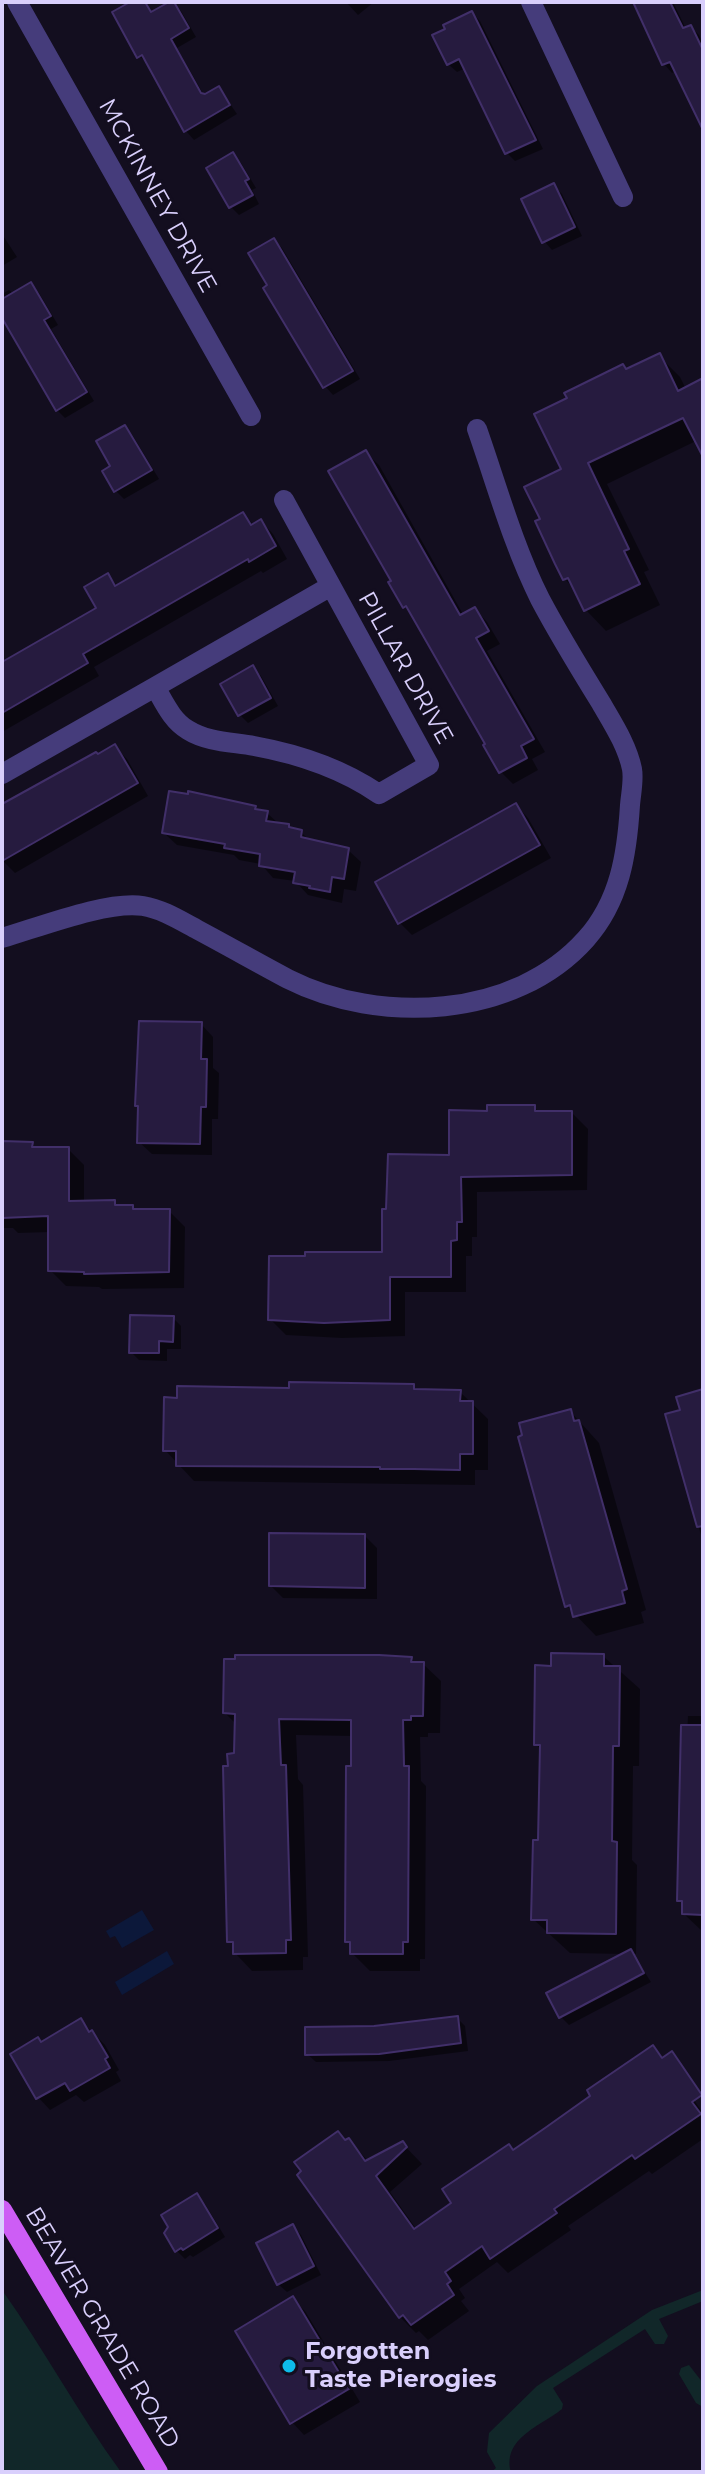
<!DOCTYPE html>
<style>
body{margin:0}
#map{position:relative;width:705px;height:2474px;overflow:hidden;background:#130e1f;font-family:Montserrat,sans-serif}
canvas{display:block}
.frame{position:absolute;inset:0;border:4px solid #d9cffc;pointer-events:none}
</style>
<div id="map">
<canvas width="705" height="2474"></canvas>
<div class="frame"></div>
</div>
<script>
const g = document.querySelector('canvas').getContext('2d');
g.lineJoin = 'round';
function paint(path, color) {
  g.fillStyle = color;
  g.fill(path, 'evenodd');
}
function strokePath(path, color, width, dash) {
  g.strokeStyle = color;
  g.lineWidth = width;
  g.lineCap = dash ? 'butt' : 'round';
  g.setLineDash(dash || []);
  g.stroke(path);
}
function write(font, color, halo, rows, align = 'center') {
  g.font = font + ' Montserrat,sans-serif';
  g.lineWidth = 6;
  g.setLineDash([]);
  g.textBaseline = 'middle';
  g.strokeStyle = halo;
  g.fillStyle = color;
  for (const [text, x, y, turn = 0] of rows) {
    g.save();
    g.translate(x, y);
    g.rotate((+turn || 0) * Math.PI / 180);
    g.textAlign = isNaN(turn) ? turn : align;
    if (halo) g.strokeText(text, 0, 0);
    g.fillText(text, 0, 0);
    g.restore();
  }
}
paint(new Path2D(`
 M2,2290C44,2349 78,2413 121,2472H2Z
 M703,2290V2301L659,2319L668,2336L664,2344H655L645,2329L553,2388L563,2404L562,2409C541,2426 502,2438 511,2472H491L496,2468L487,2452L489,2433L537,2386L652,2310Z
 M689,2365L703,2383V2407L696,2403L679,2374L681,2368Z`), '#112729');
paint(new Path2D(`
 M142,1910L154,1930L122,1948L115,1936L110,1938L106,1931Z
 M167,1951L174,1964L122,1995L115,1982Z`), '#0c183a');
paint(new Path2D(`
 M134,2H145L153,13L172,2L181,11L196,37L177,48L205,97L219,88L237,114L194,140L186,131L149,64L139,56Z
 M346,2H374L358,15Z
 M635,2H673L686,29L691,27L699,35L703,43V122L677,70L672,73L664,64Z
 M472,13L480,21L543,149L515,161L507,153L466,68L457,72L448,64L447,30Z
 M233,154L241,163L256,188L252,190L259,204L239,215L231,207Z
 M554,186L562,194L582,236L552,250L544,241Z
 M2,234L17,257L2,266Z
 M274,240L282,248L360,379L333,395L325,386L270,286Z
 M31,284L39,293L58,325L51,329L94,401L65,418L57,410L2,314V294L9,290L14,294Z
 M659,356L680,377L686,389L703,381V455L696,441L607,484L649,570L644,572L660,605L606,631L586,610L576,591L565,579L542,520L564,470L627,371Z
 M125,427L133,436L159,479L124,499L115,490L113,467Z
 M366,453L379,465L464,616L475,609L487,622L500,644L487,651L545,752L532,759L538,770L513,784L501,772L488,745L414,617L405,607L391,583L394,582Z
 M243,514L254,525L261,521L273,534L287,559L263,573L261,571L94,667L99,676L2,732V664L99,609L108,576L118,586Z
 M252,667L261,676L278,706L248,723L240,715Z
 M115,747L127,759L148,796L15,873L4,862L2,863V808Z
 M516,805L528,818L551,858L412,935L400,923Z
 M255,808L267,813L279,824L301,832L310,841L348,850L361,862L356,891L344,889L342,903L308,895L295,881L273,878L261,864L239,860L234,855L177,845L164,833Z
 M201,1024L213,1037V1068L219,1073L218,1119H212V1155L152,1154L139,1142L140,1108L137,1105Z
 M534,1107L540,1113H572L588,1129L587,1190L477,1192V1237H472V1256H466V1292H405V1336L342,1338L286,1335L270,1319L384,1254L451,1157L489,1113Z
 M2,1143L32,1144L37,1149H68L84,1165V1203L114,1202L119,1207H132L137,1211H169L185,1227L184,1288L102,1289L99,1287L66,1286L50,1270V1232L18,1233L13,1228H2Z
 M173,1318L181,1326V1349H167V1361L139,1360L131,1352Z
 M413,1386L418,1391L460,1392L488,1419V1470H475V1485L194,1481L165,1450L291,1390Z
 M703,1391V1542L667,1415L682,1411Z
 M570,1411L599,1443L646,1610L641,1612L644,1623L596,1636L567,1606Z
 M365,1536L377,1548V1599L283,1598L271,1586Z
 M603,1656L640,1689L639,1766H633L632,1860L637,1865L636,1954H633L651,1982L569,2025L560,2016L626,1954L570,1953L533,1919L540,1842L541,1750L536,1744L553,1668Z
 M411,1659L415,1664H423L441,1681L440,1733H428V1737H420L421,1781L426,1786L425,1959H420V1971H370L352,1953V1946L347,1941L353,1736L296,1735L298,1779L303,1785L308,1957H303V1970L252,1971L235,1953V1946L229,1941L230,1768L236,1755V1724L225,1713Z
 M688,1716H703V1932L684,1914V1905L679,1900Z
 M457,2018L465,2026L468,2051L389,2061L316,2062L307,2054L374,2028Z
 M81,2021L105,2045L119,2070L116,2072L121,2081L84,2102L76,2095L50,2110L38,2097L42,2043Z
 M653,2047L668,2063L703,2113V2139L652,2174L649,2171L568,2226L571,2230L508,2273L497,2262L459,2289L465,2298L461,2301L469,2311L428,2340L419,2331L416,2333L400,2317L300,2175L349,2140L368,2161L402,2143L422,2164L390,2192L417,2230L454,2203L514,2152L593,2096Z
 M196,2195L205,2204L225,2237L193,2257L190,2255L185,2259L176,2250Z
 M293,2227L301,2235L321,2275L287,2292L278,2284Z
 M292,2299L305,2311L360,2402L304,2435L292,2422Z`), '#0007');
const building = new Path2D(`
 M130,2H145L151,12L169,2H174L189,28L171,39L201,93L205,94L219,86L230,105L184,132L142,55L137,58L112,12Z
 M633,2H670L683,28L691,25L703,50V130L670,62L662,65Z
 M472,11L536,140L505,154L459,59L447,65L432,35L445,29L443,25Z
 M233,152L249,179L245,181L253,195L229,208L206,168Z
 M554,183L575,227L542,243L521,199Z
 M274,238L353,371L323,388L263,288L267,285L248,253Z
 M31,282L51,316L44,320L87,392L56,411L2,318V299Z
 M660,353L678,391L703,378V457L683,418L588,463L629,549L624,551L640,584L584,611L568,578L563,580L555,564L535,521L540,519L524,487L561,469L534,414L567,398L564,393L623,364L626,369Z
 M125,425L152,470L114,492L102,471L110,466L96,441Z
 M366,450L460,615L475,607L489,631L476,638L534,739L521,746L527,758L499,773L483,745L485,744L406,606L403,608L388,582L391,581L328,471Z
 M243,512L251,525L261,519L276,546L249,562L248,559L83,654L88,663L2,713V662L96,608L84,587L108,573L115,586Z
 M253,665L271,698L238,716L220,684Z
 M115,744L138,783L2,861V804L96,752L98,754Z
 M169,791L188,794V791L256,806L255,809L268,811L266,821L289,824V827L302,830L301,837L349,848L344,879L332,877L330,892L309,888L310,886L293,883L295,872L259,866L260,854L224,848L225,844L162,833Z
 M516,803L540,845L398,924L375,882Z
 M139,1021L202,1022L201,1059H207L206,1107H201L200,1144L137,1143L138,1106H135Z
 M487,1105H535V1111H572V1175L461,1177L462,1222H457V1240L451,1241V1277H390V1320L324,1323L268,1320L269,1256H305V1252H382V1209H386L388,1154L449,1155V1110L487,1111Z
 M2,1141L33,1142L32,1147H69V1201L115,1200V1205H133V1209H170L169,1272L84,1274V1272L48,1271V1216L2,1218Z
 M130,1315L174,1316L173,1342L159,1341V1353H129Z
 M289,1382L414,1384V1389L461,1390L460,1401H473V1454H460V1470L414,1469H380V1467L176,1466V1451H163L164,1397L177,1398V1386L289,1388Z
 M703,1389V1526L697,1527L665,1414L680,1410L676,1397Z
 M571,1409L574,1421L579,1420L627,1589L622,1591L625,1603L573,1617L570,1605L565,1607L518,1437L522,1435L519,1423Z
 M269,1533L365,1534V1588L269,1586Z
 M551,1653L604,1654V1666H620L619,1746H613L612,1841L617,1842L616,1934L547,1933V1920H531L533,1840H538L540,1745H534L535,1665L551,1666Z
 M235,1655H379L412,1657L411,1662H424L423,1716H411V1720H403L404,1766H409L408,1942H403V1954H350V1942H345L346,1766H351V1720L279,1719L281,1765H286L291,1940H286V1953L233,1954V1942H227L223,1766H228L227,1754L234,1753L235,1714L223,1713L224,1659H235Z
 M681,1725H703V1915L682,1914V1901H677Z
 M631,1949L644,1973L559,2018L546,1993Z
 M458,2016L461,2043L379,2054L305,2055V2027L374,2026Z
 M81,2018L89,2032L92,2030L108,2057L105,2059L110,2068L70,2091L65,2083L36,2099L10,2054L38,2037L41,2042Z
 M653,2045L662,2058L672,2051L702,2095L692,2102L701,2114L635,2159L632,2155L586,2187L554,2209L557,2213L490,2259L482,2246L445,2272L451,2281L447,2284L454,2295L411,2325L403,2315L399,2318L297,2175L301,2171L294,2162L338,2131L345,2140L349,2138L365,2161L403,2141L407,2147L376,2176L414,2229L451,2203L442,2189L509,2144L513,2150L545,2128L590,2096L587,2090Z
 M197,2193L218,2228L183,2250L181,2248L175,2252L164,2233L168,2227L161,2215Z
 M293,2224L314,2266L277,2285L256,2243Z
 M293,2296L349,2389L290,2424L235,2331Z`);
paint(building, '#261b3f');
strokePath(building, '#412f69', 2);
strokePath(new Path2D(`
 M17,2L251,416
 M531,2L623,197
 M155,687L331,586
 M2,774L155,687C164,702 172,721 188,730C207,742 232,742 254,746C298,754 341,768 379,794L429,765L284,500
 M2,938C37,928 108,900 143,906C162,909 181,921 198,930C228,946 258,963 288,979C379,1025 515,1019 586,939C620,901 627,854 630,805C631,793 634,780 632,769C627,745 613,724 601,703C580,669 559,635 540,599C513,545 497,486 477,429`), '#453c7b', 20);
strokePath(new Path2D(`
 M2,2210L158,2472`), '#cd5df5', 20);
for (const [x, y, r, color] of [
 [289,2366,8,"#0ebce9"]
]) {
  const dot = new Path2D();
  dot.arc(x, y, r, 0, 2 * Math.PI);
  g.fillStyle = color;
  g.fill(dot);
  strokePath(dot, '#130e1f', 3);
}
write('24px', '#d9cffc', '#130e1f', [
 ["MCKINNEY DRIVE",157,196,61],
 ["PILLAR DRIVE",405,668,61],
 ["BEAVER GRADE ROAD",102,2328,59]
]);
write('bold 24px', '#d9cffc', '#130e1f', [
 ["Forgotten",305,2352],
 ["Taste Pierogies",305,2380]
], 'left');
</script>
